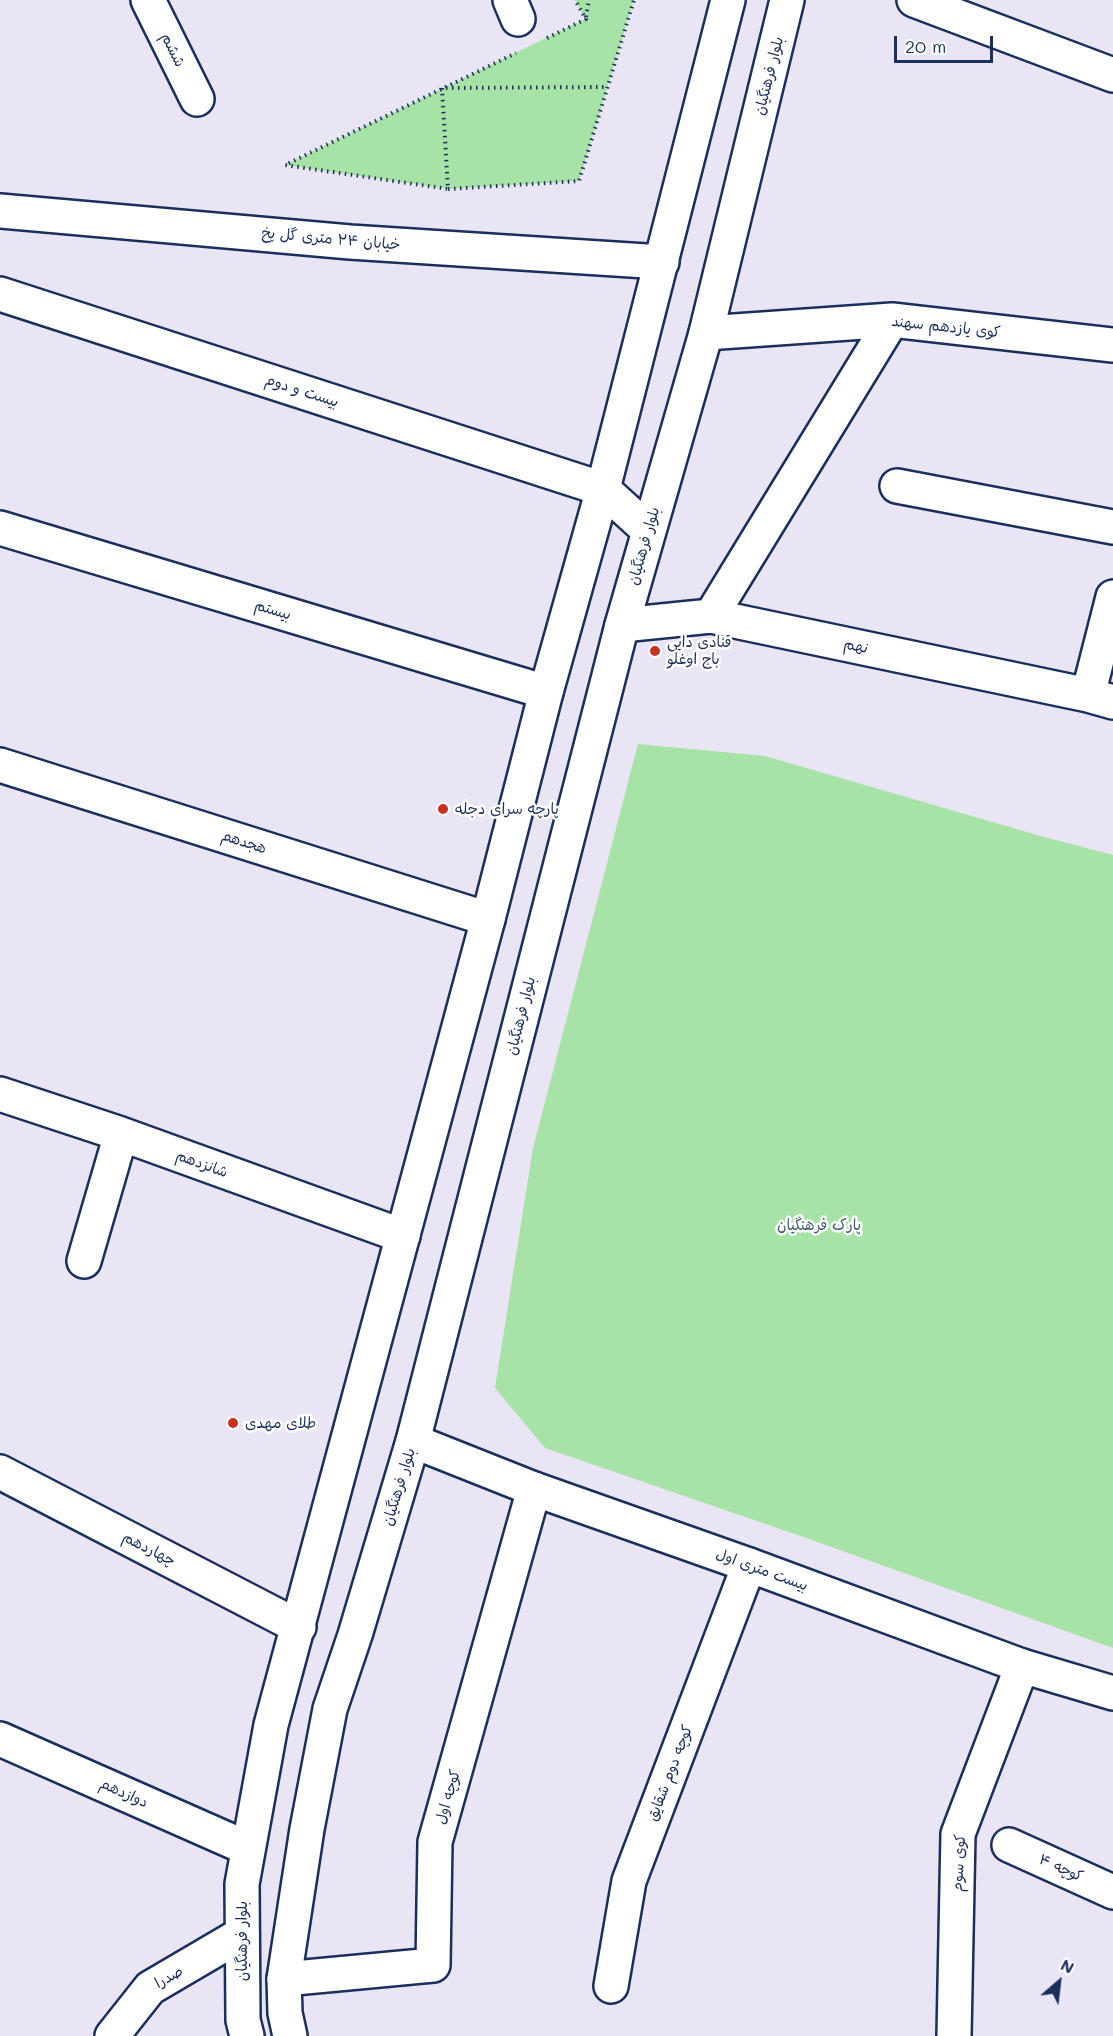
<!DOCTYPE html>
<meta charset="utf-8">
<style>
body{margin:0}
#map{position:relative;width:1113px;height:2036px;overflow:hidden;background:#eae5f4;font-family:Mali,sans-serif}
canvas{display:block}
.north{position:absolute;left:1029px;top:1952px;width:60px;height:60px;-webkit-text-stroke:4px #fff;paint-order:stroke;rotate:28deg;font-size:16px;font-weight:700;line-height:24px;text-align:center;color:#1b2f5e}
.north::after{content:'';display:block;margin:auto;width:21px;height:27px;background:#1b2f5e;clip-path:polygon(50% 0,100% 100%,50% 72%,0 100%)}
.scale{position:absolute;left:894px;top:36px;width:99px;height:27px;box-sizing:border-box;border:3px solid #1b2f5e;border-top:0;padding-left:8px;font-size:18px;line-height:21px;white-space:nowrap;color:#1b2f5e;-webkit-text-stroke:4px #fff;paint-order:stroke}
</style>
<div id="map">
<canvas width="1113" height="2036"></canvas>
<div class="north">N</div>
<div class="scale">20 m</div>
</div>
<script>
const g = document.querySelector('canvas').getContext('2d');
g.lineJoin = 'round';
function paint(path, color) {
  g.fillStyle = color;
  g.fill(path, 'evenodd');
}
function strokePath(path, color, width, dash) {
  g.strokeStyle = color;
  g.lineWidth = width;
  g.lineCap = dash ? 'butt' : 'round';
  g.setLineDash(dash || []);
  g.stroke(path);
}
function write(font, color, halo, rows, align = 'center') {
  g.font = font + ' Mali,"Playpen Sans Arabic",sans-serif';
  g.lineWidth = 5;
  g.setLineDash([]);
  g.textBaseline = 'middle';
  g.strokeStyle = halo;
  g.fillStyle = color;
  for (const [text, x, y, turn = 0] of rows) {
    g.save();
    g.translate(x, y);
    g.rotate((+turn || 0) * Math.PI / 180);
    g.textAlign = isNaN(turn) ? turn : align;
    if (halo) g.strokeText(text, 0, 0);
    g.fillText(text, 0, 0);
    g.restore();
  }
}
paint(new Path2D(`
 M575,0H634L579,181L448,189L285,165L585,19Z
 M638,744L765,756L1044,837L1113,855V1648L812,1540L545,1448L495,1388L533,1148Z`), '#a7e2a7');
const minor = new Path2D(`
 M148,0L197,99
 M510,0L518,19
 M914,0L1113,75
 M0,294L603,489
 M706,333L892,320L1113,345
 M897,486L1113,527
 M0,528L546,692
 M711,616L892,320
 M622,625L711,616L1088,695L1113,702
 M1088,695L1113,597
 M0,765L488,919
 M0,1094L121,1134L403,1236
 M84,1261L121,1134
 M0,1472L299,1627
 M0,1739L247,1848
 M1009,1845L1113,1892
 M284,1979L433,1965L435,1842L534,1489
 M611,1986L629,1881L749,1565
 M954,2036L958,1834L1022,1666`);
const tertiary = new Path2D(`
 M0,211L350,242L662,262
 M413,1441L534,1489L749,1565L1022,1666L1113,1693
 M112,2036L150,1988L242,1934`);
const secondary = new Path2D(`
 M603,489L648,530
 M247,2036L243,2020L242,1884L271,1725L488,919L546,692L603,489L728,0
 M290,2036L285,2013L284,1979L307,1829L330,1709L355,1635L413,1441L622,625L706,333L787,0`);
strokePath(minor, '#1b2f5e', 38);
strokePath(tertiary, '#1b2f5e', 38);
strokePath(secondary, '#1b2f5e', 38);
strokePath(new Path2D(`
 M586,17L589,0
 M547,38L586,19L575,0
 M442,88L448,189L285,165L516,53
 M446,88L607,87
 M448,189L579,181L634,0`), '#1b2f5e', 4, [1.5, 4.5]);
strokePath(minor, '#fff', 33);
strokePath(tertiary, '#fff', 33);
strokePath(secondary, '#fff', 33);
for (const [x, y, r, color] of [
 [655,651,6,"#c8321e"],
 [443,809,6,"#c8321e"],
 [233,1423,6,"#c8321e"]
]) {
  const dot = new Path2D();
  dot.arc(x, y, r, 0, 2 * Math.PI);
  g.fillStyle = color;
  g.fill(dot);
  strokePath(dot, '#fff', 2);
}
write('15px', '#1b2f5e', '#fff', [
 ["ششم",173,50,64],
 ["بلوار فرهنگیان",769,76,-76],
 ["خیابان ۲۴ متری گل یخ",331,239,5],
 ["کوی یازدهم سهند",946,327,6],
 ["بیست و دوم",302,391,18],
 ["بلوار فرهنگیان",644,546,-74],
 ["بیستم",273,610,17],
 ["نهم",856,646,12],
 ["هجدهم",244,842,18],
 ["بلوار فرهنگیان",521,1016,-76],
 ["شانزدهم",202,1164,20],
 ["بلوار فرهنگیان",399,1487,-73],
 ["چهاردهم",149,1549,27],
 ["بیست متری اول",762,1570,20],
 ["کوچه دوم شقایق",670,1773,-69],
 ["دوازدهم",124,1793,24],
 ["کوچه اول",448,1797,-74],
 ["کوی سوم",959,1863,-87],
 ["کوچه ۴",1061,1868,24],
 ["بلوار فرهنگیان",242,1941,-90],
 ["صدرا",169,1977,-30]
]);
write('15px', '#1b2f5e', '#fff', [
 ["قنادی دایی",667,642],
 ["باج اوغلو",667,659],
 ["پارچه سرای دجله",455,809],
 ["طلای مهدی",245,1423]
], 'left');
write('15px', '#3e5c70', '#fff', [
 ["پارک فرهنگیان",819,1225]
]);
</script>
